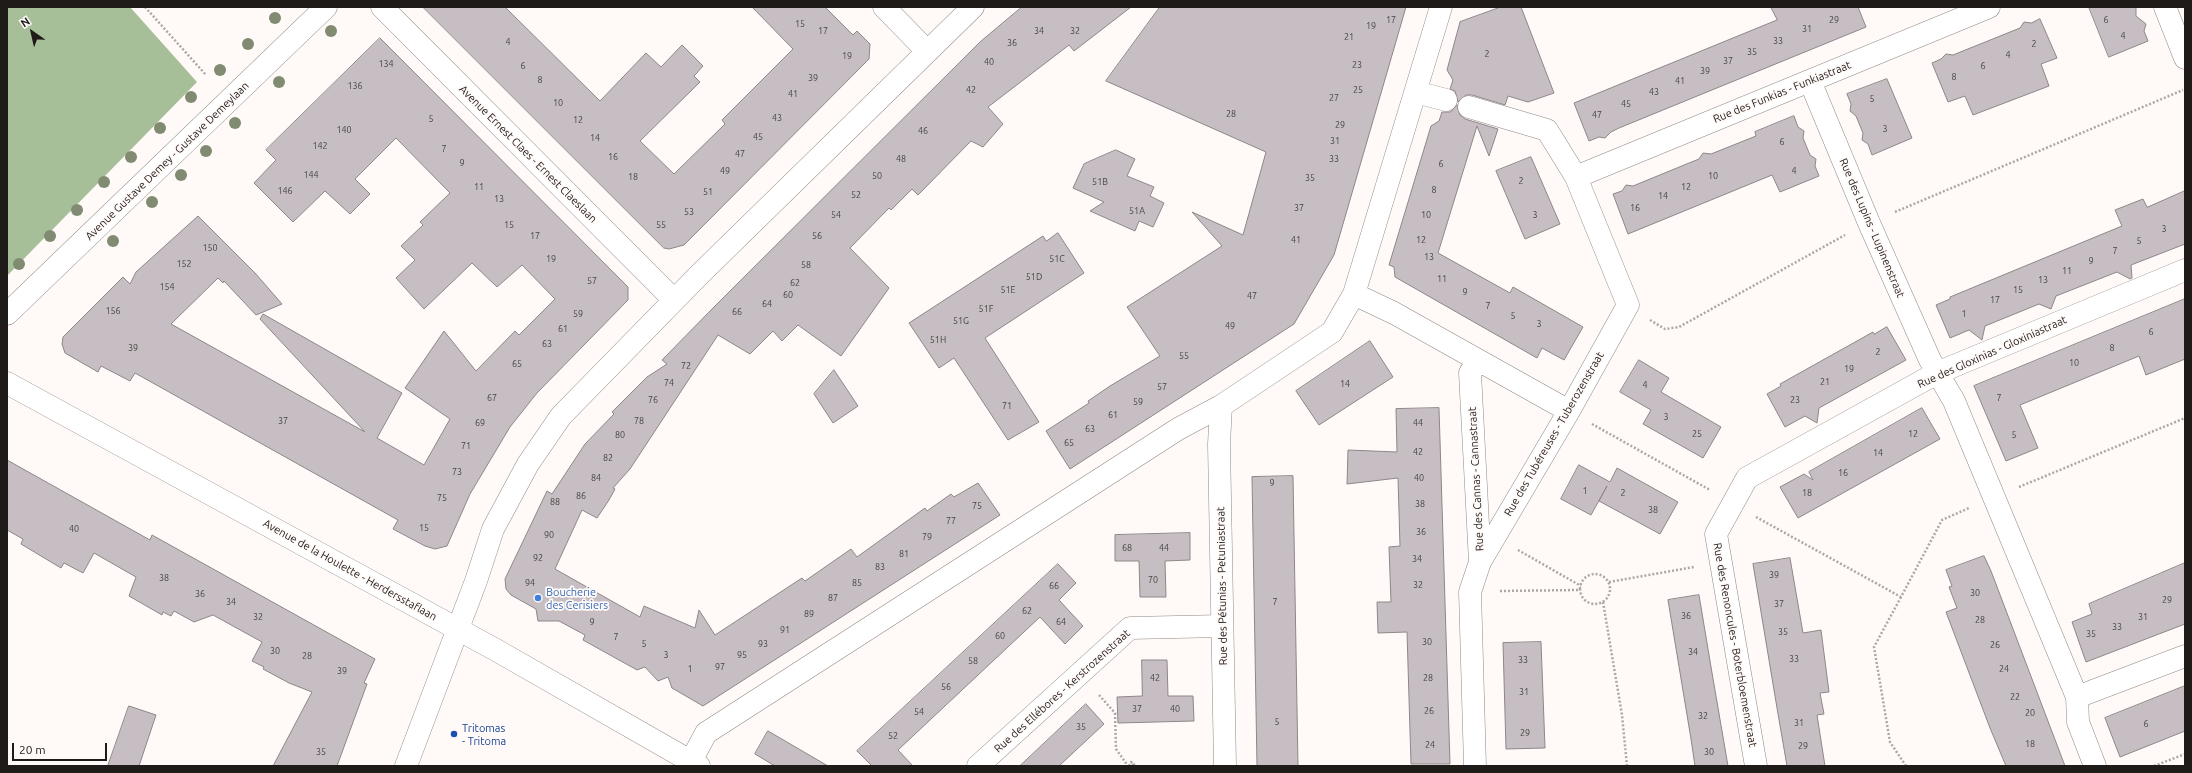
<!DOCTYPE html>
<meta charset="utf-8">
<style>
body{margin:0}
#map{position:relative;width:2192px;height:773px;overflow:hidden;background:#fffaf7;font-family:Ubuntu,sans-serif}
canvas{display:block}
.frame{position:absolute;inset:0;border:8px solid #1e1b19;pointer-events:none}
.north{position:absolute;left:12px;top:12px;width:40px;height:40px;-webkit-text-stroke:3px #fffaf7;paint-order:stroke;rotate:326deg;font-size:11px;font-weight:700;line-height:16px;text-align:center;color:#1e1b19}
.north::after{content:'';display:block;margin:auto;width:14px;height:18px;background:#1e1b19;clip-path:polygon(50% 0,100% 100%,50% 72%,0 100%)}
.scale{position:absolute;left:12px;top:743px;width:95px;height:18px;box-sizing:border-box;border:2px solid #1e1b19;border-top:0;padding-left:5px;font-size:12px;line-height:14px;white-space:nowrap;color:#1e1b19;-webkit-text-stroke:3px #fffaf7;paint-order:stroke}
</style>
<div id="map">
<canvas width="2192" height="773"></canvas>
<div class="frame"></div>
<div class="north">N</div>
<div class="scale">20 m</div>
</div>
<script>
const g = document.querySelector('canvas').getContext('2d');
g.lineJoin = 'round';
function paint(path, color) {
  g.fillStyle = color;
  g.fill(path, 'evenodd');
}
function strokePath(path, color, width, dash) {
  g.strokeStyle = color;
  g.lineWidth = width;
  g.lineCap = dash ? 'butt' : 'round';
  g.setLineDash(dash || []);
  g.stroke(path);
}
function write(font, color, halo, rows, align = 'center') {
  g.font = font + ' Ubuntu,sans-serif';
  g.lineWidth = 3.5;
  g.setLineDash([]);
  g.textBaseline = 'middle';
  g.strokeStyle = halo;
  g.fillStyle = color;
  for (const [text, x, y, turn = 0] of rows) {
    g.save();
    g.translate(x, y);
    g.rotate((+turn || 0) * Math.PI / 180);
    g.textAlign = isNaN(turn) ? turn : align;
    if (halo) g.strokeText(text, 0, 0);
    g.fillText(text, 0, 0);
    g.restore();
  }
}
paint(new Path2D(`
 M7,7H130L197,82L7,276Z`), '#a7bf99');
const building = new Path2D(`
 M423,7H505L600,101L646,53L661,67L682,45L703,66L694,76L700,82L640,141L674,174L725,124L722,120L793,49L752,7H825L853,35L857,31L870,44L869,59L684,245L669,249L664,248Z
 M1022,7H1131L1074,51L1069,45L988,107L1003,124L983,147L971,141L918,195L912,189L891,210L889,208L850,248L889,288L841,356L798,325L782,341L773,331L750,354L718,335L630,469L613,488L615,489L609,500L597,518L582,510L555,569L640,617L644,606L695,628L699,610L715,635L802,578L805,581L851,549L857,557L925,508L927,511L951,494L954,497L978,483L1000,515L703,706L672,688L668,677L658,681L645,667L637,670L583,640L585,635L559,621H538L536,609L511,595L506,589L505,579L547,491L552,494L585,444L614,414L612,412L647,377L667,364L662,360L714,307L980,42Z
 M1160,7H1406L1334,255L1294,324L1070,469L1046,431L1089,403L1088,401L1110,386L1160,356L1127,307L1222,246L1192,212L1243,235L1266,152L1106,81Z
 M1501,7H1521L1554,93L1528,102L1508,96L1505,105L1472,95H1466L1458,102L1455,91L1450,89L1453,80L1447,70L1460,22Z
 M1771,7H1858L1866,27L1619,128L1611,132L1605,138L1599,137L1589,141L1574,103L1777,20Z
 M2089,7H2136V16L2146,24L2144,31L2148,41L2109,57Z
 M2040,19L2057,58L2041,64L2049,86L1973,115L1965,96L1948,102L1932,63L1941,59L1946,54L1953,55L2020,28L2024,22L2031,23Z
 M380,38L628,287V300L537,393L510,427L470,494L447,546L435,549L425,546L393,529L398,520L135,373L130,381L101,366L98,372L65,353L62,344L63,337L123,277L130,284L136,272L198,216L255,273L282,304L256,315L224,281L223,283L218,278L171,324L365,432L260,319L263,314L402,393L377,438L424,465L450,419L405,388L444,331L476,371L515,331L519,335L555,299L522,265L497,287L472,263L424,309L396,278L415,260L401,246L423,225L420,222L450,193L396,138L355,179L370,194L350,214L325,191L293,222L254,183L276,160L266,150Z
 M1887,79L1912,138L1872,155L1868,144L1862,140L1863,133L1856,116L1850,111L1851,104L1847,94Z
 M1457,105L1460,115L1465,119L1498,129L1489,156L1477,126L1438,253L1510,293L1513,287L1583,327L1564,360L1542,348L1537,358L1395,277L1394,267L1389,265L1431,126L1439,121L1442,112H1450Z
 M1794,116L1798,127L1804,131L1803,138L1810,155L1816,159L1815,166L1819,176L1780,192L1772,175L1628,234L1613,194L1622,191L1626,185L1633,186L1689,163L1699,159L1703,153L1711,154L1756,136L1755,132Z
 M1116,150L1135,159L1127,176L1154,187L1150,196L1164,203L1153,227L1139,221L1135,231L1090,211L1104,202L1073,188L1084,164Z
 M1531,157L1560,224L1525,239L1496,171Z
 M2185,191V244L2131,265L2132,278L2130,279L2117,272L2056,296L2051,309L2039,304L1985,326L1982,340L1969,330L1950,338L1936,305L1950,299V297L2122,226L2115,210L2143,199L2147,207Z
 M1058,233L1084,273L985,338L1039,422L1008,440L954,358L939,368L909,323L1043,236L1046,241Z
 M2185,299V359L2146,375L2139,356L2020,405L2038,448L2006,461L1974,386Z
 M1887,327L1906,360L1819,408L1817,423L1805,416L1785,427L1767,394L1781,386L1780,384L1873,332L1874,334Z
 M1370,341L1393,377L1319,425L1296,391Z
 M1639,360L1669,378L1661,392L1721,427L1703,458L1643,424L1651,410L1620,392Z
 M834,370L858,406L833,423L814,394Z
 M1439,408L1450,764H1411L1407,632L1378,633L1377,602H1391L1389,547L1400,546L1398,478L1347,484L1348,450L1397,452L1396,409Z
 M1922,408L1940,439L1798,518L1780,487L1804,474L1813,480L1809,472Z
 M7,460L150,540L152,535L375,659L364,683L367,684L337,766H273L312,692L289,683L263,669L264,667L252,661L262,642L213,615L194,622L174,611L171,616L163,612L162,615L129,596L136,577L94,553L83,573L64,563L61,568L21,544L23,539L7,530Z
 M1579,465L1610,482L1617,468L1678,502L1660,534L1599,501L1607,486L1591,515L1561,499Z
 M1293,476L1298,766H1257L1252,477Z
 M1190,533V560L1165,561L1166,597H1140L1139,561H1115V535Z
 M1984,556L1991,571L2065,766H2006L1990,728L1946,612L1957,608L1949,587L1952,586L1946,570Z
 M1790,558L1803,633L1821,630L1829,692L1820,693L1824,714L1817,715L1825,766H1787L1777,708L1753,564Z
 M2185,563V624L2086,662L2072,622L2092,614L2089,604Z
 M1058,564L1076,583L1059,600L1083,626L1065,644L1040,617L898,750L913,766H872L857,751Z
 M1699,595L1711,667L1728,766H1695L1691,739L1668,600Z
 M1541,642L1545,748L1506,749L1503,643Z
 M1142,660H1167L1168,696H1193L1194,721L1118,723L1117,697L1142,696Z
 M2185,686V731L2120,757L2105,718Z
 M1086,704L1104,724L1059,766H1020Z
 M129,706L156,715L139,766H108Z
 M768,731L828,766H775L755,754Z`);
paint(building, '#c6bec2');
strokePath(building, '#8e8689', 1);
const minor = new Path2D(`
 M382,7L674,300
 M884,7L927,51
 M2165,7L2185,58
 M1810,81L1869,223L1930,360L1954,401L2077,697L2078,722L2095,766
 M1416,92L1446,100
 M1469,107L1547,130L1576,177L1628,305L1569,411L1480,562
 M1576,177L1989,7
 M1354,294L1394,313L1569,411
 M7,314L326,7
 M7,383L496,650L699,766
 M1221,406L1219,444L1225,766
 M2077,697L2185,656
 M691,761L706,733L1178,429L1221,406L1332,332L1354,294L1441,7
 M406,766L476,581L493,529L528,464L561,416L699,275L973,7
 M978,766L1130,628L1222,626
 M1475,766L1470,592L1480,562L1470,373L1478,361
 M1756,766L1716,534L1747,478L1937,373L2185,270`);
strokePath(minor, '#8f8984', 23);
strokePath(new Path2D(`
 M145,7L206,75
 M1895,212L2183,90
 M1650,320L1665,329L1679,327L1845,235
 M1592,424L1710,490
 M2019,487L2185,418
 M1756,517L1901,597L1942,520L1969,508
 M1518,550L1581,586
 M1580 589a15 15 0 1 1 30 0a15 15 0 1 1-30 0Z
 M1609,582L1694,567
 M1500,591L1579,590
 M1901,597L1874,647L1890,742L1906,766
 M1603,602L1622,715L1627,766
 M1099,695L1115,713L1116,749L1128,766
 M1129,766L1131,762L1134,764L1132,766
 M2154,766L2185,754`), '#aca7a5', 2.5, [2, 2]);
strokePath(minor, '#fff', 22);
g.fillStyle = '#808b72';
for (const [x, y] of [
 [275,18],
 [331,31],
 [248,44],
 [220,70],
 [279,82],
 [191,97],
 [235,123],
 [160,128],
 [206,151],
 [131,157],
 [181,175],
 [104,182],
 [152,202],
 [77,210],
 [50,236],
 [113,241],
 [19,264]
]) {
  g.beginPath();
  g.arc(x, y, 6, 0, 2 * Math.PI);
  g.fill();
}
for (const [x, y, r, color] of [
 [538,598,4,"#3f7fe0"],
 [454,734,4,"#1a4fb4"]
]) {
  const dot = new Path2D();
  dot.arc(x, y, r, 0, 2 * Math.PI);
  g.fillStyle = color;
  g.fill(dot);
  strokePath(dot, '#fffaf7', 1.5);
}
write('9px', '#484443', null, [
 ["17",1391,20],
 ["29",1834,20],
 ["6",2106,20],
 ["15",800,24],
 ["19",1371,26],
 ["31",1807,29],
 ["17",823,31],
 ["34",1039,31],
 ["32",1075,31],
 ["4",2123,36],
 ["21",1349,37],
 ["33",1778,41],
 ["4",508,42],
 ["36",1012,43],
 ["2",2034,44],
 ["35",1752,52],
 ["2",1487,54],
 ["4",2008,55],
 ["19",847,56],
 ["37",1728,61],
 ["40",989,62],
 ["134",386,64],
 ["23",1357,65],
 ["6",523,66],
 ["6",1983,66],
 ["39",1705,71],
 ["8",1954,77],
 ["39",813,78],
 ["8",540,80],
 ["41",1680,81],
 ["136",355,86],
 ["42",971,90],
 ["25",1358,90],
 ["43",1654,92],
 ["41",793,94],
 ["27",1334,98],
 ["5",1872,99],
 ["10",558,103],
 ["45",1626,104],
 ["28",1231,114],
 ["47",1597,115],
 ["43",777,118],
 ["5",431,119],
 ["12",578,120],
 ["29",1340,125],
 ["3",1885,129],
 ["140",344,130],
 ["46",923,131],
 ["45",758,137],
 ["14",595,138],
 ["31",1335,141],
 ["6",1782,142],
 ["142",320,146],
 ["7",444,149],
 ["47",740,154],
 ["16",613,157],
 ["48",901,159],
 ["33",1334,159],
 ["9",462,163],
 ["6",1441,164],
 ["49",725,171],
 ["4",1794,171],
 ["144",311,175],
 ["50",877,176],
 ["10",1713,176],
 ["18",633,177],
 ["35",1310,178],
 ["2",1521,181],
 ["51B",1100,182],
 ["11",479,187],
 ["12",1686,187],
 ["8",1434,190],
 ["146",285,191],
 ["51",708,192],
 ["52",856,195],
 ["14",1663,196],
 ["13",499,199],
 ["37",1299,208],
 ["16",1635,208],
 ["51A",1137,211],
 ["53",689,212],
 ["54",836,215],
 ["10",1426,215],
 ["3",1535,215],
 ["15",509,225],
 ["55",661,225],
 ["3",2164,229],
 ["17",535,236],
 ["56",817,236],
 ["41",1296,240],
 ["12",1421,240],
 ["5",2139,241],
 ["150",210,248],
 ["7",2115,251],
 ["13",1429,257],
 ["19",551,259],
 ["51C",1057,259],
 ["9",2091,261],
 ["152",184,264],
 ["58",806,265],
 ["11",2067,271],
 ["51D",1034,277],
 ["11",1442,279],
 ["13",2043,280],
 ["57",592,281],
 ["62",795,283],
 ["154",167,287],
 ["51E",1008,290],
 ["15",2018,290],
 ["9",1465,292],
 ["60",788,295],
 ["47",1252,296],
 ["17",1995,300],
 ["64",767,304],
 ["7",1488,306],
 ["51F",986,309],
 ["156",113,311],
 ["66",737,312],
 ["59",578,314],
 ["1",1964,314],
 ["5",1513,316],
 ["51G",961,321],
 ["3",1539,324],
 ["49",1230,326],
 ["61",563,329],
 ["6",2151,332],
 ["51H",938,340],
 ["63",547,344],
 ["39",133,348],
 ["8",2112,348],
 ["2",1878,352],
 ["55",1184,356],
 ["10",2074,363],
 ["65",517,364],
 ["72",686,366],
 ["19",1849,369],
 ["21",1825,382],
 ["74",669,383],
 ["14",1345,384],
 ["4",1645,385],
 ["57",1162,387],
 ["67",492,398],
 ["7",1999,398],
 ["76",653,400],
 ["23",1795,400],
 ["59",1138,402],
 ["71",1007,406],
 ["61",1113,415],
 ["3",1666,417],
 ["37",283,421],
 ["78",639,421],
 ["69",480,423],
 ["44",1418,423],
 ["63",1090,429],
 ["25",1697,434],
 ["12",1913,434],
 ["80",620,435],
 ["5",2014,435],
 ["65",1069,443],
 ["71",466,446],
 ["42",1418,452],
 ["14",1878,453],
 ["82",608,458],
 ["73",457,472],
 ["16",1843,473],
 ["84",596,478],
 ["40",1419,478],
 ["9",1272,483],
 ["1",1585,491],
 ["2",1623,493],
 ["18",1807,493],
 ["86",581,496],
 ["75",442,498],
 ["88",555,502],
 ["38",1420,504],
 ["75",977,506],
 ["38",1653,510],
 ["77",951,521],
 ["15",424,528],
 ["40",74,529],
 ["36",1421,532],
 ["90",549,535],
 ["79",927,537],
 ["68",1127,548],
 ["44",1164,548],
 ["81",904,554],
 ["92",538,558],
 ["34",1417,559],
 ["83",880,567],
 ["39",1774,575],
 ["38",164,578],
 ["70",1153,580],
 ["94",530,583],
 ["85",857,583],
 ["32",1418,585],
 ["66",1054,586],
 ["30",1975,593],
 ["36",200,594],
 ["87",833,598],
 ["29",2167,600],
 ["34",231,602],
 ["7",1275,602],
 ["37",1779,604],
 ["62",1027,611],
 ["89",809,614],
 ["36",1686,616],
 ["32",258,617],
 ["31",2143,617],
 ["28",1980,620],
 ["9",592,622],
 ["64",1061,622],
 ["33",2117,627],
 ["91",785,630],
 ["35",1783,632],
 ["35",2091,634],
 ["60",1000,636],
 ["7",616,637],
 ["30",1427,642],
 ["5",644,644],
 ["93",763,644],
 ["26",1995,645],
 ["30",275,651],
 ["34",1693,652],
 ["3",666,655],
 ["95",742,655],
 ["28",307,656],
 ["33",1794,659],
 ["33",1523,660],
 ["58",973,661],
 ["97",720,667],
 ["1",690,669],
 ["24",2004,669],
 ["39",342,671],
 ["42",1155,678],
 ["28",1428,678],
 ["56",946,687],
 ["31",1524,692],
 ["22",2015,697],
 ["37",1137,709],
 ["40",1175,709],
 ["26",1429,711],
 ["54",919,712],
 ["20",2030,713],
 ["32",1703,716],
 ["5",1277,722],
 ["31",1799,723],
 ["6",2146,724],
 ["35",1081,727],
 ["29",1525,733],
 ["52",893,736],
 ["18",2030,744],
 ["24",1430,745],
 ["29",1803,746],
 ["35",321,752],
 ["30",1709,752]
]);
write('11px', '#1e1b19', '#fffaf7', [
 ["Rue des Funkias - Funkiastraat",1782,92,-22],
 ["Avenue Ernest Claes - Ernest Claeslaan",528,154,45],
 ["Avenue Gustave Demey - Gustave Demeylaan",167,161,-44],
 ["Rue des Lupins - Lupinenstraat",1872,228,67],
 ["Rue des Gloxinias - Gloxiniastraat",1992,352,-24],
 ["Rue des Tubéreuses - Tuberozenstraat",1554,434,-60],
 ["Rue des Cannas - Cannastraat",1476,479,-93],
 ["Avenue de la Houlette - Herdersstaflaan",350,570,29],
 ["Rue des Pétunias - Petuniastraat",1222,586,-91],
 ["Rue des Renoncules - Boterbloemenstraat",1735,645,80],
 ["Rue des Ellébores - Kerstrozenstraat",1062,691,-42]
]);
write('11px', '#366cbe', '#fffaf7', [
 ["Boucherie",546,592],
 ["des Cerisiers",546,605]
], 'left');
write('11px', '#164399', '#fffaf7', [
 ["Tritomas",462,728],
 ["- Tritoma",462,741]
], 'left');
</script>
